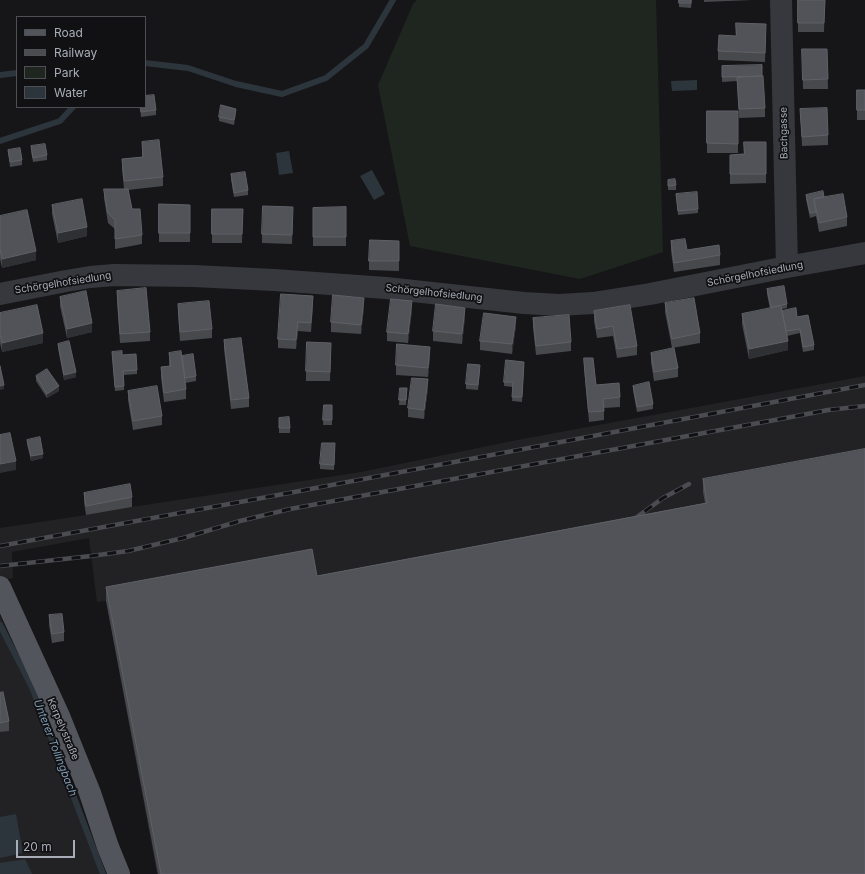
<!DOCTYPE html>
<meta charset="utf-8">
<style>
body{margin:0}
#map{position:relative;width:865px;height:874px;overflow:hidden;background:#161618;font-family:Inter,sans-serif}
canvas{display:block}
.legend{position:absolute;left:16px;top:16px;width:130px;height:92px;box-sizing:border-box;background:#111113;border:1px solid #4d4f55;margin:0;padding:5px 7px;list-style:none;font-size:12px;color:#a8adb8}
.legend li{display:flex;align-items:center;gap:8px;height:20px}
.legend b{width:20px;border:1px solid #4d4f55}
.scale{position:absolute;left:16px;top:840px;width:59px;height:18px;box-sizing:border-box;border:2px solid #a8adb8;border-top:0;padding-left:5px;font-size:12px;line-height:14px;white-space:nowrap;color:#a8adb8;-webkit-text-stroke:3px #111113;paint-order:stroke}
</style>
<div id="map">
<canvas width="865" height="874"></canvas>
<ul class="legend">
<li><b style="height:5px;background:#53555c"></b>Road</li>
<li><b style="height:5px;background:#4a4c52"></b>Railway</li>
<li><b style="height:11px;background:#1e261f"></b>Park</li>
<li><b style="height:11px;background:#2c353c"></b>Water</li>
</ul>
<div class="scale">20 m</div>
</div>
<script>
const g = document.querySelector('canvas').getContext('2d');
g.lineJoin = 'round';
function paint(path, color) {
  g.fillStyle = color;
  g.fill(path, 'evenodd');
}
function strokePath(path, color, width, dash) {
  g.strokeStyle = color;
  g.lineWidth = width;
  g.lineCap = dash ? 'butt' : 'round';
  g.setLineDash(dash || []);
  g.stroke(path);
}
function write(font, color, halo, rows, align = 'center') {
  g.font = font + ' Inter,sans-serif';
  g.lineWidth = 3.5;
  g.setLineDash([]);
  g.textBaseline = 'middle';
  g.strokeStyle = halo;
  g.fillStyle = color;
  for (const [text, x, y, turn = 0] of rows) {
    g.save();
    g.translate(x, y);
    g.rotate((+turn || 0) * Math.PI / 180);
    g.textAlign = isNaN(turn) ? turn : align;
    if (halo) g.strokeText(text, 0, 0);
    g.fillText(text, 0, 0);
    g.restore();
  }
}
paint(new Path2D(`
 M865,376V874H157L106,601L97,602L89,538L12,552L13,578L0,581V528L86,515L132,507L361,472L517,440Z
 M0,616L46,712L106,874H0Z`), '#222225');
paint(new Path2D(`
 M417,0H656L663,252L580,279L410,246L378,85L413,4Z`), '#1e261f');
paint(new Path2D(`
 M697,80V90L672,91L671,81Z
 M289,151L293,173L279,175L276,153Z
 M372,170L385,194L374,200L360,176Z
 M16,814L23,853L0,858V817Z
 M25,859L32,874H0V863Z`), '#2c353c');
strokePath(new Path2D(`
 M145,63L188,68L236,84L282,94L326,78L366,46L393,0
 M0,75L17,73
 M0,141L60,121L73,107
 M0,625L32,687L103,874`), '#2c353c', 6);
strokePath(new Path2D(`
 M781,0L787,267
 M0,294L66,281L90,277L114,275L194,276L274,280L386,288L524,303L559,305L593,303L650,294L787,267L865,253`), '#37383d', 22);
strokePath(new Path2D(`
 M0,587L59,716L90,793L108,847L119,874`), '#53555c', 22);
const rail = new Path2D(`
 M630,522L663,498L689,484
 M0,546L289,493L865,385
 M0,566L91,556L128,551L183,538L240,521L290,509L802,415L828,410L865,406`);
strokePath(rail, '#4a4c52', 4.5);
strokePath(rail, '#111113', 3, [9]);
paint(new Path2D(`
 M679,0H692L691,8L679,7Z
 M704,0H752L704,2Z
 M798,0H825L824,32H798Z
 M766,33L765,62L718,60V51L736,36Z
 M802,49H827L828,89H803Z
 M722,66L762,76L765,108V117L739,118L737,81L722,82Z
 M857,90H865V120H857Z
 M140,107H145L156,110V115L141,117Z
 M800,109L828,135V145L802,146Z
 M707,111H738V153H707Z
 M236,113L234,125L219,121V117Z
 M142,142L163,177V186L128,190L132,209L142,235V244L115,249V229L108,223L104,198V189H124L122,168V159L142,157Z
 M766,142V183L730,184V155L744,154Z
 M31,146L47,155V160L33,162L31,151Z
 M8,150L22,160V165L10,167Z
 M231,174L248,190V195L234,197L231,179Z
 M668,180L676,185V190H668Z
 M676,194L698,209V213L678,215Z
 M806,195L824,197L847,217V226L819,232L816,216L810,218L806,199Z
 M159,204L190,205V242H159Z
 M52,205L87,236L58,243L52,214Z
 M346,207V246H313V208Z
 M212,209H243L242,243H212Z
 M0,216L36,260L2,268L0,259Z
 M293,216L292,244L262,243V234Z
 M671,241L687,250L720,255V265L674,272L671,251Z
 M399,250V271L369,270V261Z
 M767,289L787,304V308L782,309V311L797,317L814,345V350L803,352L800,333L787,336L788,350L749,359L742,324V314L770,309L767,294Z
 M117,291L150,332V341L120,343L117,300Z
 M60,297L92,332L67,338L60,306Z
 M665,303L700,333V343L672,348L665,312Z
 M178,304L212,329V338L180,341L178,313Z
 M313,305L311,332L298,331L296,349L278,348V339Z
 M364,307L361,334L331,332V322Z
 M412,310L408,343L387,341V332Z
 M594,311L637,346V355L617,358L613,336L597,338L594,321Z
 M0,313L43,343L2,352L0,343Z
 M465,317L462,344L433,341V331Z
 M533,318L571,342V351L536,355L533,327Z
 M516,326L512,354L480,350V341Z
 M224,340L249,398V407L231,409L224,349Z
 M58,344L76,377L64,380L58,348Z
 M112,352L122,355L137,370V374L124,375V390L115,391Z
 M169,353L182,356L196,376V381L185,383L186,389V399L164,402L161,377V367L169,366Z
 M331,353L330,381H306V371Z
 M651,353L678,368V377L654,381L651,362Z
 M430,356L428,377L396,375V365Z
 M584,358L596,385L620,397V407L604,408V420L589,422L584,368Z
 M524,366L522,402L512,401L513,387L504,386V382Z
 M480,370L478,390L466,389V384Z
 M36,376L59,391L47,398L36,381Z
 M633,386L653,404V409L637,412L633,390Z
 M400,388H407L406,405H399Z
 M428,388L424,419L408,417V408Z
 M128,391L162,416V425L133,430L128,400Z
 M324,405H332V425H323Z
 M279,418L290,428V433H279Z
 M27,440L43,458L31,461L27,444Z
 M335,448L334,470L320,469V464Z
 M703,479L865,874H158L106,601V587L317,576L705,503L703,492Z
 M84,493L132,497V507L86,515L84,502Z
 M49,615L64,632V641L52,643L49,625Z
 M0,693L9,721V731L0,732Z`), '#47494d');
paint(new Path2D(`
 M236,109V113L234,125V120Z
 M87,227V236L58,243V233Z
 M36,251V260L2,268V259Z
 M313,296V305L311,332V323Z
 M364,298V307L361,334V325Z
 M412,301V310L408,343V334Z
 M465,308V317L462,344V334Z
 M516,317V326L512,354V344Z
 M298,322V331L296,349V340Z
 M92,323V332L67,338V329Z
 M43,333V343L2,352V343Z
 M788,341V350L749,359V349Z
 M430,347V356L428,377V368Z
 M76,372V377L64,380V375Z
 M428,379V388L424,419V410Z
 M4,385V389L0,390V386Z
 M59,386V391L47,398V394Z
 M43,454V458L31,461V456Z
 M16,461V470L0,473V464Z`), '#2f3033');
const building = new Path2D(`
 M679,0H691V3H679Z
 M798,0H825L824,23H798Z
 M736,23L766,24L765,53L718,51L719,35L736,36Z
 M802,49H827L828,79L803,80Z
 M762,65V76L722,77V66Z
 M763,76L765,108L739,109L737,78Z
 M857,90H865V110H857Z
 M154,95L156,110L141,112L140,107H145V96Z
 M221,105L236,109L234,120L219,117Z
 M827,108L828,135L802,137L800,109Z
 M707,111H738V144L707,143Z
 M159,140L163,177L124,181L122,159L143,157L142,142Z
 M744,142H766V174H730V155L744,154Z
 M45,144L47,155L33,158L31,146Z
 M20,148L22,160L10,162L8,150Z
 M245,172L248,190L234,193L231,174Z
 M675,179L676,185L668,186V180Z
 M104,189H128L132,209H140L142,235L115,239V220L108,213Z
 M823,191L824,197L814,199V204L816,212L810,213L806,195Z
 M697,192L698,209L678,211L676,194Z
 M843,194L847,217L819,223L814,199Z
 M82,199L87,227L58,233L52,205Z
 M159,204L190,205V233H159Z
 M263,206L293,207L292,235L262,234Z
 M346,207V237H313V208Z
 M212,209H243L242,234H212Z
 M27,210L36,251L2,259L0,249V216Z
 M685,239L687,250L719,245L720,255L674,263L671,241Z
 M370,240L399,241V261H369Z
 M784,286L787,304L771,307L767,289Z
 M146,288L150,332L120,334L117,291Z
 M86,291L92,323L67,329L60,297Z
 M281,294L313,296L311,323L298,322L296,340L278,339Z
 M333,295L364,298L361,325L331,322Z
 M694,298L700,333L672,339L665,303Z
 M391,299L412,301L408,334L387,332Z
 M209,301L212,329L180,332L178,304Z
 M436,304L465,308L462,334L433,331Z
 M37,305L43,333L2,343L0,334V313Z
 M630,305L637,346L617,349L613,326L597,329L594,311Z
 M781,306L788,341L749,349L742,314Z
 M796,308L797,317L808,315L814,345L803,347L800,329L786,331L782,311Z
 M484,313L516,317L512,344L480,341Z
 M569,315L571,342L536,346L533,318Z
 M241,338L249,398L231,400L224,340Z
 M69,341L76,372L64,375L58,344Z
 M307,342L331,343L330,372L306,371Z
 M397,344L430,347L428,368L396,365Z
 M674,348L678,368L654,372L651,353Z
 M122,351V355L136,354L137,370L123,371L124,386L115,387L112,352Z
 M181,351L186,389L164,393L161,367L171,366L169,353Z
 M193,354L196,376L185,378L182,356Z
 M584,358H593L596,385L619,383L620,397L603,399L604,411L589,412Z
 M506,360L524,362L522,397H512L513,382H504Z
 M468,364L480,365L478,385L466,384Z
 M0,366L4,385L0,386Z
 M47,369L59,386L47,394L36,376Z
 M412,378L428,379L424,410L408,408Z
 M649,382L653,404L637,407L633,386Z
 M157,386L162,416L133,421L128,391Z
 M400,388H407L406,400H399Z
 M324,405H332V420H323Z
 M289,417L290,428H279V418Z
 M10,433L16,461L0,464V435Z
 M40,437L43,454L31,456L27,440Z
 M322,443H335L334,465L320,464Z
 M865,449V874H161L106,587L312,549L317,576L707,503L703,479Z
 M130,484L132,497L86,506L84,493Z
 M62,614L64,632L52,634L49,615Z
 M3,692L9,721L0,723V693Z`);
paint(building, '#525359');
strokePath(building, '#5f6168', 1);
write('10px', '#a8adb8', '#111113', [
 ["Bachgasse",784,133,-91],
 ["Schörgelhofsiedlung",755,274,-11],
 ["Schörgelhofsiedlung",63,283,-9],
 ["Schörgelhofsiedlung",434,293,6],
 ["Kerpelystraße",63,729,67]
]);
write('italic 11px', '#7f9bb3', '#111113', [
 ["Unterer Tollingbach",55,748,69]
]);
</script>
